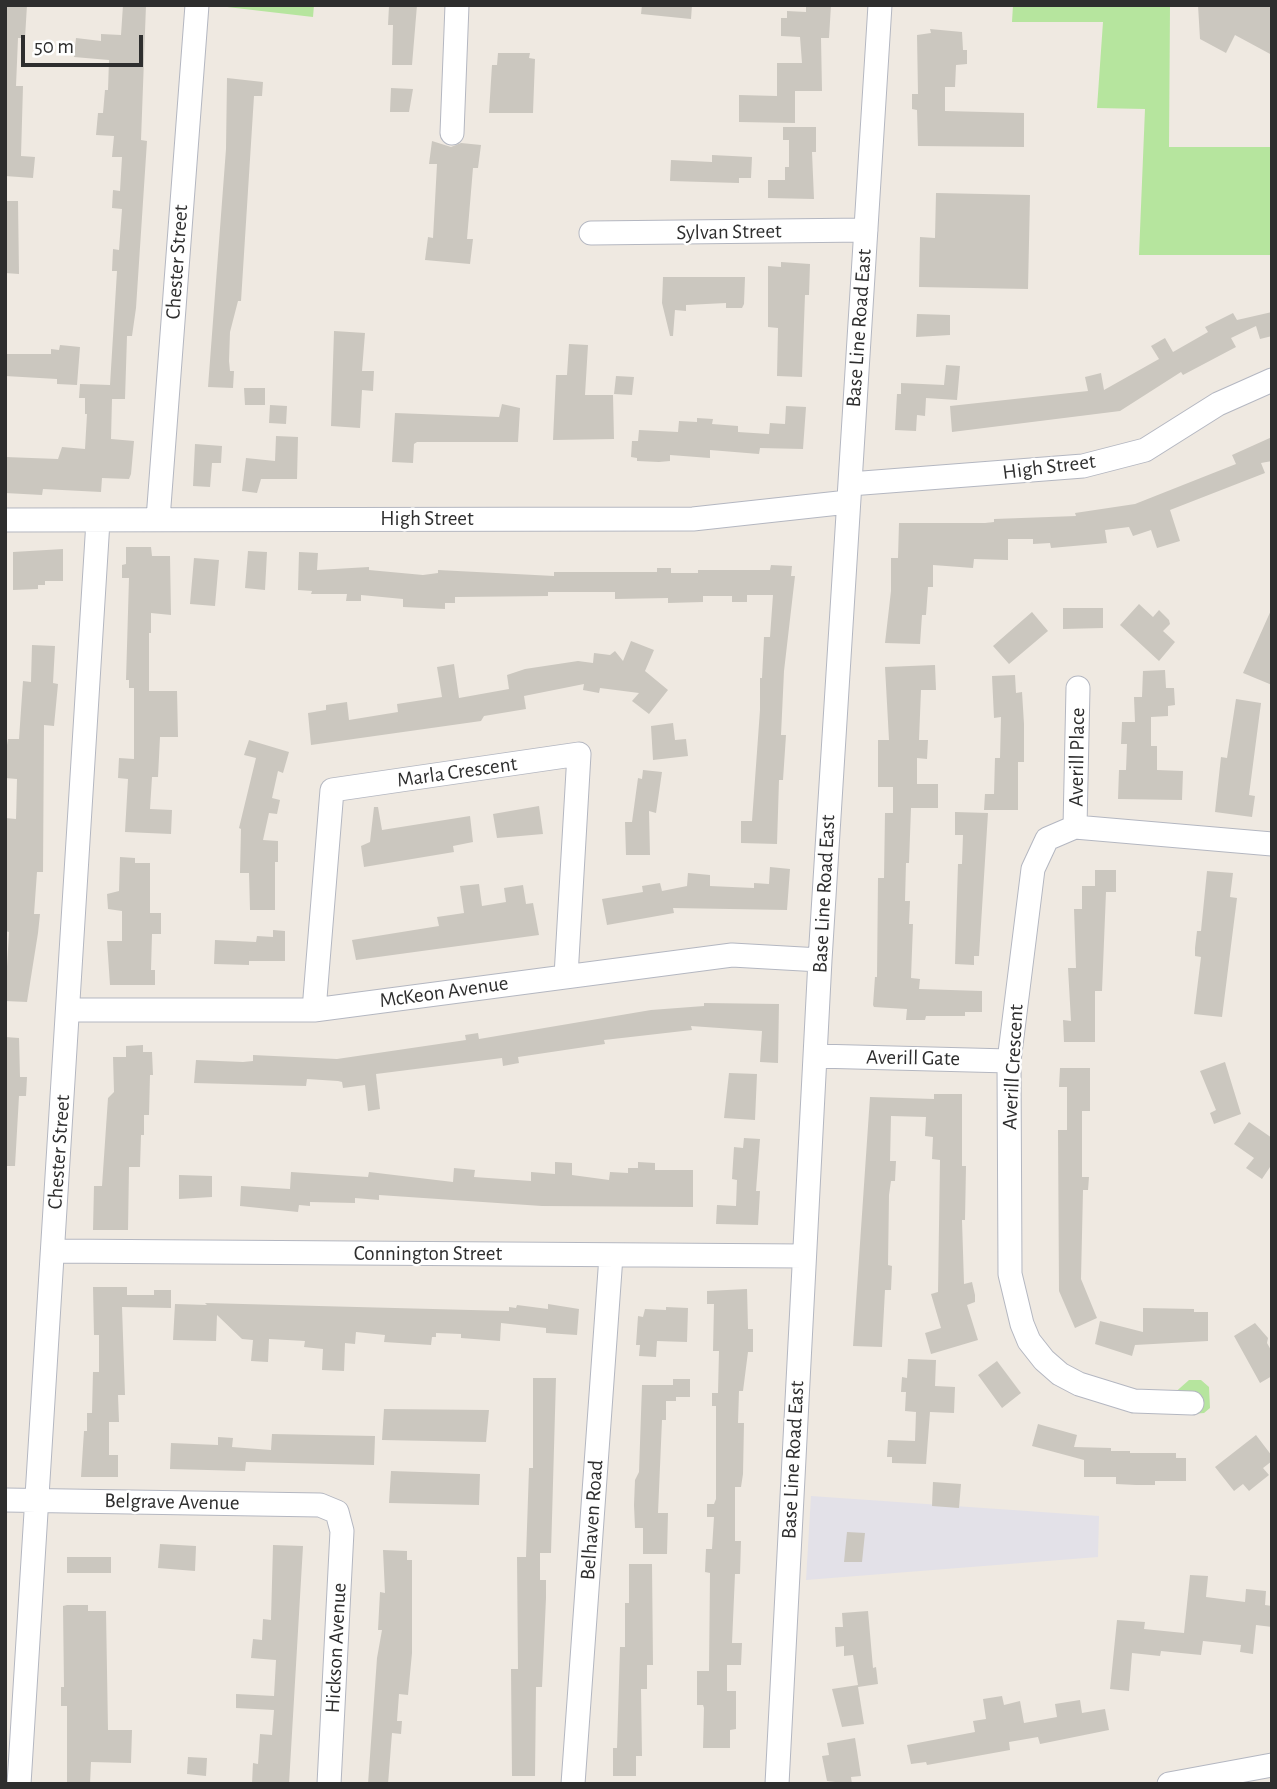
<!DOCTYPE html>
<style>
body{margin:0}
#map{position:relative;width:1277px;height:1789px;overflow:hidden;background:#efe9e1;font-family:"Alegreya Sans",sans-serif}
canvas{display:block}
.frame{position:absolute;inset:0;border:7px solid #2e2e2e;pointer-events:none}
.scale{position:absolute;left:21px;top:35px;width:122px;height:32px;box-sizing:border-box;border:4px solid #2e2e2e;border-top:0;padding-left:9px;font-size:21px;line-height:24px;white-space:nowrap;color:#2e2e2e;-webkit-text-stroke:5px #fff;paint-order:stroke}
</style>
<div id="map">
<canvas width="1277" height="1789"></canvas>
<div class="frame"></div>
<div class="scale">50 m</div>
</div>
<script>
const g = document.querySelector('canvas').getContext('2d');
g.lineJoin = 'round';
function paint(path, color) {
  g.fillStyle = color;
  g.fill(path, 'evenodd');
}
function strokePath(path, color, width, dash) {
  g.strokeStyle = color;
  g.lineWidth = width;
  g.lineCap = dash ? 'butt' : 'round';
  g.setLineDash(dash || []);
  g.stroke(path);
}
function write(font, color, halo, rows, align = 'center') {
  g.font = font + ' "Alegreya Sans",sans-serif';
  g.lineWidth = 5;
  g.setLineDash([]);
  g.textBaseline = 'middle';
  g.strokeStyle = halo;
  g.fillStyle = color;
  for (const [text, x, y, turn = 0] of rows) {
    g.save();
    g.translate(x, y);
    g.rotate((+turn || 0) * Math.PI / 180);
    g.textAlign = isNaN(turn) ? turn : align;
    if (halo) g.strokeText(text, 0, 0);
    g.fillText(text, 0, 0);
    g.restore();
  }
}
paint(new Path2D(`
 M811,1496L1099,1516L1098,1557L806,1580Z`), '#e3e1e8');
paint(new Path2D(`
 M230,5H314L313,17L227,7Z
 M1013,5H1170L1169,147H1272V255H1139L1145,109L1097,108L1103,22H1012Z
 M1189,1380H1201L1209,1387L1210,1408L1204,1413L1192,1414L1171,1396Z`), '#b6e59e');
paint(new Path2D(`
 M5,5H27L25,38H18L16,86H23L21,156L35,157L33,178L5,176Z
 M123,5H146L141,140L147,141L136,308L132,336H127L125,399H112L111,439L134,441L131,474L129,479L102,478L101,492L43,489L42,495L5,493V457L58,459L62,447L85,449L87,414H85V398H79L80,384L110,385L117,271H112L113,249L119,250L122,209L112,208L113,190L120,191L122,157H112L114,136L96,135L98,113H103L105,90H108L109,60L74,57L76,38L101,41V34L121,35Z
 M417,5L412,65H392L393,25H388L389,6Z
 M642,5H692L691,19L641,14Z
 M806,5H831L829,38H821L822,91H795V123L739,122V95L777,96V63H802L800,37L781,36V18H787V11L806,12Z
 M1198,5H1272V55L1235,35L1226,53L1200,39Z
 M930,29L962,32L963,50H967V64L956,65L955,87H945V111L1024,113V147L918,146L917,110L912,109V94H918L917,35L931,33Z
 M498,53H530L529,58L535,59L533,113H489L492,65H497Z
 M227,78L263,82L262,96H254L241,301H238L230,332L229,361L230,371H234L233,388L208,387L226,149Z
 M391,88L413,89L409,112H390Z
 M783,127H816V152H812L814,199L768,198V180H785V167H789V140H783Z
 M432,141L451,147L461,143L481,145L478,168H473L467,239H473L470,264L425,260L428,237L433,238L437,164H429Z
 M712,155L752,157L751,178H739V183L670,181L671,160L712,162Z
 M936,193L1030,195L1028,289L919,287L920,237L935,238Z
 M5,201H18L19,274L5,273Z
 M781,262L810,264L809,295H805L802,377L777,376L778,328L768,327V266L781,267Z
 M663,277H745L744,304L742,308H726V303L686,305V311L675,310L673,336H670L662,303Z
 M1272,312V336L1260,339L1256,326L1231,338L1236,347L1183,375L1181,372L1120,411L952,432L950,406L1088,391L1085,377L1101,373L1104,390L1159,359L1151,346L1165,338L1173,352L1208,332L1205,327L1233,313L1237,320Z
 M917,314L950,315V335L916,337Z
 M334,331L365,333L362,371H374L373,391L362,390L360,428L331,426Z
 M569,344L588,345L585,395H613L614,439L553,440L556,375H567Z
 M60,345L80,347L77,385L57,384V379L5,376V354H51V349L59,350Z
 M946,365L960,366L957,400L926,398L925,416L917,415L916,431L895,430L897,394H901V383L944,385Z
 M616,376L634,377L632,395L614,394Z
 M244,388H265V405H245Z
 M502,404L520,408L518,442H417L414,444L413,463L392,462L395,413L499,417Z
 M270,405L287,406L286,424L269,423Z
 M786,406L806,407L803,449L760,448L759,454L710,450V458L670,455V461L659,462L637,461V458L631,457L632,441H638L639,430L678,432L679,421L697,422V418L713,419L712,424L738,426V432L769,434L770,423L785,424Z
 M276,436L298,437L297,479H261L257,493L242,491L246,458L275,461Z
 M1272,437V461L1261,463L1265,473L1170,510L1180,541L1157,548L1151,530L1133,536L1129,527L1105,530L1107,543L1051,548L1050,543L1033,544V539H1008V560L974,559L973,568L933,565V587H928L926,615H922L920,644L885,643L891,591V558H898L899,523H985L994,522V519L1076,516L1075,513L1135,504L1236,464L1232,455Z
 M195,444L222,446L221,463H212L210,487L193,486Z
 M126,547H151L152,556H170L171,615L151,613V633H149V691H177L178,737H160L158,777H152L150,809L172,810L171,834L125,832L128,779L118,778L119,758L134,759V688H129V680H126L129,578H122V565L126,564Z
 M63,549V581H45V585H38V589L13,590V552Z
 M248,551L267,552L265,590L245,588Z
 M299,552L318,553L317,570L369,567V570L423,575L438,573V570L554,576V572H657V568H671V573H698V570H770L771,565L792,566L791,576H795L784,671L781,735H786L783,780H779L777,844L741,843V821H752L760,710V678H762L764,637H770L773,595H747V602H732V596H703V602L668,603V598L615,599V592H548V596L455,597V603H445V609L403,607V599L361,595V601H346L347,594H311L312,591L298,590Z
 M194,558L219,560L215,606L190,604Z
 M1139,604L1153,617L1159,610L1169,620L1170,624L1163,631L1175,642L1159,661L1120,625Z
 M1063,608H1103V628L1063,629Z
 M1272,608V685L1243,673Z
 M1032,612L1048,631L1009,664L993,646Z
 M631,641L654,650L645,671L668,690L649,714L632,701L639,693L600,688L599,693L583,690L584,684L524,696L526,709L484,716L481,721L311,745L308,713L326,710V705L347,702L349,720L398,712L397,704L442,697L437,667L454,664L459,698L509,689L507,675L525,669L578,661L593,663L594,653L610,655L615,651L623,661Z
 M32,645L55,646L53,683L58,684L54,726L44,725L43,872H37L34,914H40L38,933L27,1002L5,1001L9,932L5,931V818L16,819L17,779L5,778V757L8,739H19L23,681L31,682Z
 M935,665L936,690H921L919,740H928L927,759L917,758V784H938V808H911L909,863H906L905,901H910L909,924H913L911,978L920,979L919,989L982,991V1012H965V1016H926L925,1020H906L907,1009L874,1007L873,1005L875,977H877L878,878H884L885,813H893V787H878V740H889L885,667Z
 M1165,670L1166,688H1174L1175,705L1168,706V716L1151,717V746H1157V770L1183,771L1182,800L1118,799L1119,770H1126L1127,744H1121L1122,722H1135L1134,697H1142L1143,671Z
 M1015,675L1016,693L1022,692L1024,724V762H1018V810H984L985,794H994L995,758H1000L1001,717L994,718L992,676Z
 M1236,699L1261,703L1249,795L1255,796L1252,817L1215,812L1221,757L1227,758Z
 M673,723L675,740L686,739L688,756L653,760L651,726Z
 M249,740L289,752L283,773L278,771L272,798L280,800L277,814L269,813L263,840L278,841V862H275V910H250L249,873H240L241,829L239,828L256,758L244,755Z
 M643,770L662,772L656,813L649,811L650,855H626L625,822H632L638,778L642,779Z
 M539,806L543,834L497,838L493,814Z
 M374,807H378L382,830L470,816L473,842L453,846L454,852L364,867L361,846L370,842Z
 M955,812L988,813L979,956H974V965L955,964L958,864H962L963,835H955Z
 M120,857L135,858V863H150V913H161V934H152L151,970H155V985H110L107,941H122V911L108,909L107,894L119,891Z
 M770,867L790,869L787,910L673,908L674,913L607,925L602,899L643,892L642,886L660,883L662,891L687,886L688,873L710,875V886L754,888V883L769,884Z
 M1095,870H1116V892H1106L1102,991H1095V1042H1064L1063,1020L1071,1021L1068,968H1076L1074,909H1082V886H1095Z
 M1207,871L1233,873L1230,897L1237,898L1222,1017L1194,1014L1201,957L1195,956V948L1197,931H1201Z
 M479,884L482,906L506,902L504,888L523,885L526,904L533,903L539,935L356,960L352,940L439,926L437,917L464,913L460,886Z
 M273,930L285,931V961H249V965L214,964L215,940L256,942L257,936L273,937Z
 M704,1003L779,1004L778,1063L760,1062L762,1031L691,1026L692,1030L613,1039L604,1040L605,1044L518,1057L519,1063L503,1066L502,1058L376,1074L380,1109L368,1111L365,1085L343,1088L342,1082L338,1081L307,1079L306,1086L194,1083L196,1060L243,1062L253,1061V1055L337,1059L466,1040L465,1035L478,1033L479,1039L651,1010L704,1006Z
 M5,1037L19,1038L20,1077H27L26,1096H19L15,1166H5Z
 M143,1045V1052H152L153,1075H150L149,1115H144V1135H141L140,1167H129L128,1230H93L94,1186H102L108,1098L114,1092L113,1057H126V1046Z
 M1225,1062L1241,1114L1214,1124L1210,1113L1216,1110L1200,1071Z
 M1060,1068H1090V1111H1082V1177H1089L1088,1190H1083L1081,1279L1097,1318L1075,1328L1059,1291L1058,1130H1067V1087H1059Z
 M729,1073L757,1074L755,1120L724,1118Z
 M934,1094H962V1166H966L965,1220H962L964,1284L972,1282L975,1295V1302L967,1305L978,1340L931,1354L925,1333L941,1328L931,1294L938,1292L940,1160L932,1159L933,1137L925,1136L926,1117L891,1116L890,1161H896L895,1181H891L889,1195L888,1265L892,1266L891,1290H885L882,1347L853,1346L870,1097L934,1099Z
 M1249,1122L1272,1138V1164L1262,1179L1246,1168L1254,1158L1234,1144Z
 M744,1138L760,1139L756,1191H760L758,1225L716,1224L717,1205L736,1206L737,1180L732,1179L734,1147L743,1148Z
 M555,1162L572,1163V1175L609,1180L610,1172L628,1173V1168H638V1162L655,1163V1170H693V1207L542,1206L379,1195V1200L355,1198V1203L310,1202V1206L299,1205L298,1212L240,1206L241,1186L290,1189L291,1172L368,1177L369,1172L453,1182L454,1168L475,1170L474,1177L531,1181V1172L555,1174Z
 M179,1175L212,1176V1197L179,1199Z
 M93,1287H127V1295H154V1290H171V1308L122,1307L125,1395H118L119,1422H109V1455H118V1477H81L84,1431H87V1413H92L93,1372H99V1335H94Z
 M747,1289L748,1329H753V1352H748L743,1391H739L738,1423H744L743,1474L741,1487H735V1541H741L740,1574H735L732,1643H742L741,1665H727V1691H736V1729L730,1730V1748H703L704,1708L703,1705H697V1671H709L710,1573L705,1572L706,1549H712L714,1517H707V1504H714L716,1499V1406H712V1393H718L719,1351H713L714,1304H707V1291Z
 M205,1303L509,1311V1307L516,1308L517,1305L548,1309V1304L579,1309L577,1335L546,1333V1328L501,1323L500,1341L461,1338V1334L436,1333V1337H432L431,1345L384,1342L385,1335L356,1332L355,1344L345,1343L344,1371L322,1370L323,1349L304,1347L305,1341L269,1339L268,1362L251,1361L253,1340L242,1339L217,1315L216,1341L173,1340L175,1304L207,1305Z
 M666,1307L688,1308L687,1342L657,1341L656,1357L639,1356L640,1345H636L638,1316L643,1317L645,1309L666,1310Z
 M1143,1308L1194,1309V1312H1208V1341L1135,1345L1132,1356L1095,1344L1100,1321L1143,1332Z
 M1255,1323L1268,1338L1267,1343L1272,1352V1376L1260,1383L1234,1336Z
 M908,1359L936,1360L935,1386L955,1387L954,1413L930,1412L926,1464L892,1463V1457H887L888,1440L915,1441L916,1412L905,1411L906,1392H901L902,1377L907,1378Z
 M997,1361L1021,1393L1002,1408L978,1375Z
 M533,1378H556L551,1553H540V1580H546V1598L542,1687H536L535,1776H512L511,1669H518L517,1557H526L529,1468H533Z
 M673,1379H690V1397H676V1401H666V1420H662L658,1513H668L667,1554H643V1528H635L634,1505L635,1480L639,1472L642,1385H673Z
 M384,1409L489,1410L486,1442L382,1440Z
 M1038,1424L1077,1435L1074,1447L1111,1448V1451H1130V1453H1176V1458H1186V1481H1155V1485H1136L1116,1484V1477H1084V1460L1032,1446Z
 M272,1434L375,1436L374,1465L246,1462L245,1471L170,1469L171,1443L218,1445V1437L233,1438L232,1447L271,1450Z
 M1256,1435L1272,1456V1461L1263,1468L1269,1475L1249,1491L1243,1484L1234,1491L1215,1467Z
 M391,1471L480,1474L479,1505L389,1503Z
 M933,1482L961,1484L959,1508L932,1506Z
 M847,1532L865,1533L862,1562H844Z
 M160,1544L196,1546L195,1571L158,1568Z
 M273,1545L303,1546L289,1784H252L253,1763L258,1764L260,1734L272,1735L274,1710L236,1708V1694L274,1696L276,1660L251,1658L253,1639L262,1640L263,1619L271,1620Z
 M383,1550L407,1551V1560H412V1653L408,1695L399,1694L397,1721H402L401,1734L392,1733L388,1784H368L377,1658L382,1630H378L380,1592L385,1593Z
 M67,1557H111V1573H67Z
 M629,1564H652L653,1665H647V1689H641L642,1756H636V1776H613V1748H617L620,1647H625V1603H629Z
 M1190,1575L1208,1576L1206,1597L1245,1602L1246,1589L1266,1591L1265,1605L1272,1606V1627L1256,1625L1253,1654L1240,1652L1241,1645L1203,1641L1201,1655L1161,1651L1160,1656L1132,1653L1129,1691L1110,1689L1117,1620L1145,1622L1144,1629L1184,1633Z
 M67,1605H88V1611H106L108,1730H132L131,1763L91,1762L90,1784H67V1706H61V1687H64L63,1606Z
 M868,1611L873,1668L876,1667L878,1684L858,1687L864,1724L842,1727L832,1689L858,1685L853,1655L844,1656V1646L836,1647L835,1627H843L842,1613Z
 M1002,1696L1004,1705L1020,1701L1024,1723L1057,1717L1055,1704L1080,1700L1082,1713L1105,1709L1109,1730L1040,1744L1038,1737L1009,1742L1010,1750L927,1765L926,1762L911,1764L907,1745L975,1732L973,1721L986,1719L983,1699Z
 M855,1738L861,1776L851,1777L852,1784L827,1781L822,1756L829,1755L827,1743Z
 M188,1757L207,1758L206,1776L187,1774Z`), '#cbc7bf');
const minor = new Path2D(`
 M452,133L457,5
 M591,233L866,230
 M850,484L1083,466L1145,450L1218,404L1272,380
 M158,519L197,5
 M5,520L693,519L848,502
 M1075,827L1078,688
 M68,1010H314L732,955L820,960
 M314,1010L332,790L579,754L566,976
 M816,1056L1009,1061
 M53,1251L804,1256
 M1192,1403L1134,1401L1079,1384L1060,1374L1044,1360L1029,1341L1022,1324L1010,1274L1009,1061L1033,869L1047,839L1075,827L1272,844
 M5,1500L320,1505L337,1512L342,1531L329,1784
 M19,1784L98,521
 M573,1784L611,1256
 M777,1784L820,960L880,5
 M1169,1784L1272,1765`);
strokePath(minor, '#b4b7c1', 25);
strokePath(minor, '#fff', 23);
write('21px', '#2e2e2e', '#fff', [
 ["Sylvan Street",729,232,-1],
 ["Chester Street",177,262,-86],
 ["Base Line Road East",859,328,-86],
 ["High Street",1049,467,-7],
 ["High Street",427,519],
 ["Averill Place",1077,757,-89],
 ["Marla Crescent",457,772,-8],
 ["Base Line Road East",824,894,-87],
 ["McKeon Avenue",444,992,-8],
 ["Averill Gate",913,1058,1],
 ["Averill Crescent",1013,1067,-87],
 ["Chester Street",59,1152,-86],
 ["Connington Street",428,1254],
 ["Base Line Road East",793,1460,-87],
 ["Belgrave Avenue",172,1502,1],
 ["Belhaven Road",592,1520,-86],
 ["Hickson Avenue",336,1648,-87]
]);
</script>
